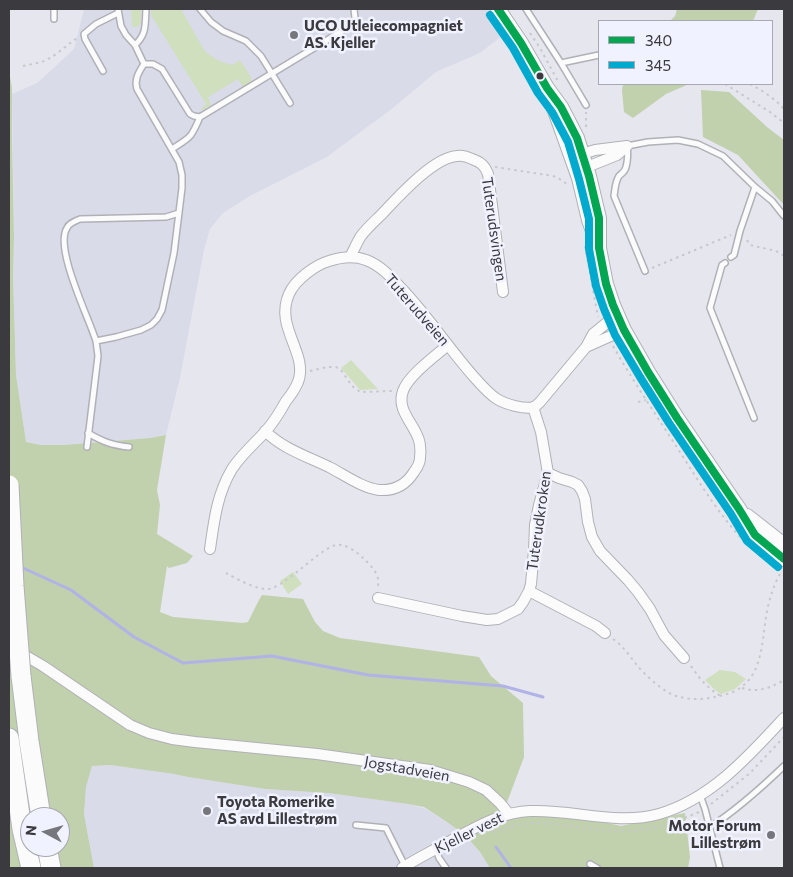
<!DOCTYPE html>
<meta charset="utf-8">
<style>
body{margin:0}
#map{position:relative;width:793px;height:877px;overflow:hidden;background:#e6e7ee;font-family:Commissioner,sans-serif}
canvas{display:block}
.frame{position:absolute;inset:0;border:10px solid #3a3a3f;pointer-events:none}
.legend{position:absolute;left:598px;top:20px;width:175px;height:65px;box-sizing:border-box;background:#f1f2ff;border:1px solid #a8a8b2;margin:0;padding:6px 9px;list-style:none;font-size:15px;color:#3a3a3f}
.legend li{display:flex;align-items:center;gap:10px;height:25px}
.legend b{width:25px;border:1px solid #a8a8b2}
.north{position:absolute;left:20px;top:807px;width:50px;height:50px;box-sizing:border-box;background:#f1f2ff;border:1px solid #a8a8b2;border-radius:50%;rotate:276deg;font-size:14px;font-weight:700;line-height:20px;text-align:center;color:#3a3a3f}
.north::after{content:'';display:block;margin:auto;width:18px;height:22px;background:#76777c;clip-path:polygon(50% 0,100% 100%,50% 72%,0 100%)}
</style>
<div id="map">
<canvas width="793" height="877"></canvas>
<div class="frame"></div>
<ul class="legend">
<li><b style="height:6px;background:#00a651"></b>340</li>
<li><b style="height:6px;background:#00a9ce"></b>345</li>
</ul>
<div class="north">N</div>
</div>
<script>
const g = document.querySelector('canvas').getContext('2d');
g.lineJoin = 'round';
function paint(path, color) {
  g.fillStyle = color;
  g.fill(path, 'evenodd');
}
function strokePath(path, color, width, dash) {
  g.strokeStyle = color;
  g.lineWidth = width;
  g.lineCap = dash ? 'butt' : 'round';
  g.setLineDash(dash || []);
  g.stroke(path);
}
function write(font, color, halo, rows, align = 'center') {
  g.font = font + ' Commissioner,sans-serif';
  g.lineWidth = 5;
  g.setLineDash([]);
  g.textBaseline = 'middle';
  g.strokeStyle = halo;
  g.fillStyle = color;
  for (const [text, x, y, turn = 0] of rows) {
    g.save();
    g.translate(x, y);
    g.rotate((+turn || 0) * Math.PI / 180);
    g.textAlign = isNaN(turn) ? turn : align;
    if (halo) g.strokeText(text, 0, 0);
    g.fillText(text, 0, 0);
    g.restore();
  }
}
paint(new Path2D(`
 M84,9H504L515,26L480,53L436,72L393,108L327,157L250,196L223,213L210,229L204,250L180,378L166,435L150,438L64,445H41L26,442L16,375L13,277L14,237L12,94L37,83L74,49Z
 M110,765L174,774L188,777L265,789L328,793L408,804L424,808L447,822L465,835L480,852L490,868H94L84,814L86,787L92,766Z`), '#dadbe9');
paint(new Path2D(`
 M131,9H141V23L137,27H132Z
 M151,9H181L204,50C212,58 221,62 232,65L240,60L251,77V81L243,87L238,79L208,97L211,105L203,110H201L202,108L206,104L151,15Z
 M351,360L378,389L360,390L341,368Z
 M293,572L302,584L288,594L280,581Z
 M720,670L735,672L746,679L735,689L721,694L715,690L705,680Z`), '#d0dfbe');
paint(new Path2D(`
 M677,9H758L753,21H670L675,16Z
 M9,70L12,88V136L14,237L13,277L16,375L26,442L41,445H64L150,438L166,435L157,490L160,505L157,534L193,556L187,563L169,568L167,566L160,612L173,617L243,623L248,622L259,600L262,595L303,599L315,622L323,631L340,638L479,657L491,676L523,703L524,757L503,813L585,818L621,826L685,813L690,857L688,868H490L480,852L465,835L447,822L424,807L408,804L328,793L265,789L188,777L174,774L110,765L92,766L86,787L84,814L94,868H9ZM30,817H60V847H30Z
 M623,84H689L666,94L633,118L624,112L622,90Z
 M701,90L729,92L767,127L784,140V205L738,155L703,137Z`), '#c1d0ad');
strokePath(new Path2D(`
 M21,567L71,590L134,637L183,663L272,656L368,675L503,686L543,697
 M496,847L511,868`), '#b1b2e6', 3);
const lane = new Path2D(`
 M54,9V19
 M118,9L121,26L126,35L135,45L144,64
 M200,9L211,22L223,31L246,41L261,56L290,103
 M526,9L561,63L586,105
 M135,45C147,34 145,24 146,9
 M561,63L599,55
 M144,64C139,72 134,79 137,89L179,162L182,175V188L174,253L162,310L157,319L151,325L141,330L116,337L96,341C89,318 54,248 67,228C69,223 75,221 80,219L166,217L179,213
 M144,64H153L162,69L190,114L194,116L200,117L352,25L355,18L354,9
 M103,71L85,39L84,34L96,24L118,13
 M172,149C191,137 191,138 200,117
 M731,257L734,255L740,231L755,187
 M725,263L722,265L710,308L754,418
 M645,271L614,196C615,190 615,182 619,176C622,173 625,172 626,167C628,160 628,153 627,146L648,142L678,140L698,144L723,156L755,187L772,201L784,216
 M88,433C103,442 112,445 129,447
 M87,447L98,356L96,341
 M700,795L705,809L720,868
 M356,825L386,828L405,866
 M710,827C737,810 761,788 784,766
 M436,849L439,858L446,868
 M590,864L597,868`);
const street = new Path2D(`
 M627,146L617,155L587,167H581L574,164L582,154L595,150Z
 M350,257C354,250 357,242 361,236C367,228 375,221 382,214C398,197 434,157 457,156C462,155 468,157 472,159C481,162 485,166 488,174L503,292
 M586,347L624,330
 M265,431C283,449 309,457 331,468C346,476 363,488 379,490C394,491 406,485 414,472C417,468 420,464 420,458C421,450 420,440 416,433C409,419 397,407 403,391C408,376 435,356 448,345
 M548,473L559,478L572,482L578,485L582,491L585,499L588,522L592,537L600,551L628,580L638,592L650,609L664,635L684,658
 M210,549C214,521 217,494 232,469C241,455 254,444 265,432C273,423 280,412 286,401C291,395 295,389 298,382C309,354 274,327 289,294C295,280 315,265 329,261C341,257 353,255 366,260C380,265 391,277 401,288C428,316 449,349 475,378C482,386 489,394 497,399C505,404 525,410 534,407C536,406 538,404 540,402L586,347L593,334L609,321L618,317
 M529,591L596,626L605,633
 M378,598L462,616L487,620L498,619L518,609L523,602L529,591L531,584L534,550L535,525L539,505L548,473L541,432L533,407
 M9,646L43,666L130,725L149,733L172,739L195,742L317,754L430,770L469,782L486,790L500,803L509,814
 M402,868C418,858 436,849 452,840C477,827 501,812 530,811C573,809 617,826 659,814C711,799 749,756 784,718`);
const secondary = new Path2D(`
 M498,9L521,43L547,88L561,107L577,138L589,176L599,218V248L606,284L613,305L624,330L648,372L677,418L739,509L755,535L784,559
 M554,108L579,178L589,220L597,242
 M747,516L784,545`);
const highway = new Path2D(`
 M21,676L29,741L41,817
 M9,738L22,829L31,868
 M47,847L51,868`);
strokePath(lane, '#b0b1b6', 8);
strokePath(street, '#b0b1b6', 12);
strokePath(secondary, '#b0b1b6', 16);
strokePath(highway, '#b0b1b6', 21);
strokePath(new Path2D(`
 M530,33L540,48L559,83
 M23,66L42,62L52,57L77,38
 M725,84L770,112L784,123
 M750,84C762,90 775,99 784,109
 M586,127V112
 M495,167L553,176L558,178L567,184
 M747,240L750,245L776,251L784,256
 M585,246L598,317
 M652,268L731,235
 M613,346C633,381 656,415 678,449C698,480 717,512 742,539
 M310,371L327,367H336L341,370L352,386L360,392L393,391
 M638,402L646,400
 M226,573C237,579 256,590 269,589C274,588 281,584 286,580C299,572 323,548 336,545C345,543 357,552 363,558C368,563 375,569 377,576C379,579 378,584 378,587
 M613,639C623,646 629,655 636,664C645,675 658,687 671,694C684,700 701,700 715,697C724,695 733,693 740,688C764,672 762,636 767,611C770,597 774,584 781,572
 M691,666C699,678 708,689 721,696
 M742,688C757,693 771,688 784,680
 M711,804L749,774L784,737
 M493,832C506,827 520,823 534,823C567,823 600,833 633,831C656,829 678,821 699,812`), '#c7c8cb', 2, [2.5, 4]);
strokePath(lane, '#fbfbfc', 5);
strokePath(street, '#fbfbfc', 10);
strokePath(secondary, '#fbfbfc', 14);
strokePath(highway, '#fbfbfc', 19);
const highwayBridge = new Path2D(`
 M9,485L14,586L21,676`);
strokePath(highwayBridge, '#b0b1b6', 21, []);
strokePath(highwayBridge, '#fbfbfc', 19);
strokePath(new Path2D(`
 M498,9L521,43L547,88L561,107L577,138L589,176L599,218V248L606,284L613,305L624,330L648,372L677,418L739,509L755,535L784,559`), '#00a651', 8);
strokePath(new Path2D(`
 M490,15L513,48L538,93L552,112L568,142L579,179L589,219V249L596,286L604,309L615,335L640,377L669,423L731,514L747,541L778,567`), '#00a9ce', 8);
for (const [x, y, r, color] of [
 [294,35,5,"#76777c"],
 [540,76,4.5,"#3a3a3f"],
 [207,811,5,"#76777c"],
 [771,835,5,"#76777c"]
]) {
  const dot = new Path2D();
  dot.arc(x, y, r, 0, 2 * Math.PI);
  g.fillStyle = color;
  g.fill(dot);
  strokePath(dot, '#f1f2ff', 2);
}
write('bold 15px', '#3a3a3f', '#f1f2ff', [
 ["UCO Utleiecompagniet",304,26],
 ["AS. Kjeller",304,43],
 ["Toyota Romerike",217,802],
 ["AS avd Lillestrøm",217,819],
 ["Motor Forum",761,826,"right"],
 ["Lillestrøm",761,843,"right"]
], 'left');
write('15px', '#3a3a3f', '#f1f2ff', [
 ["Tuterudsvingen",494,229,82],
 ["Tuterudveien",417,310,49],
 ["Tuterudkroken",539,521,-82],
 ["Jogstadveien",407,769,10],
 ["Kjeller vest",469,833,-26]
]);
</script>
